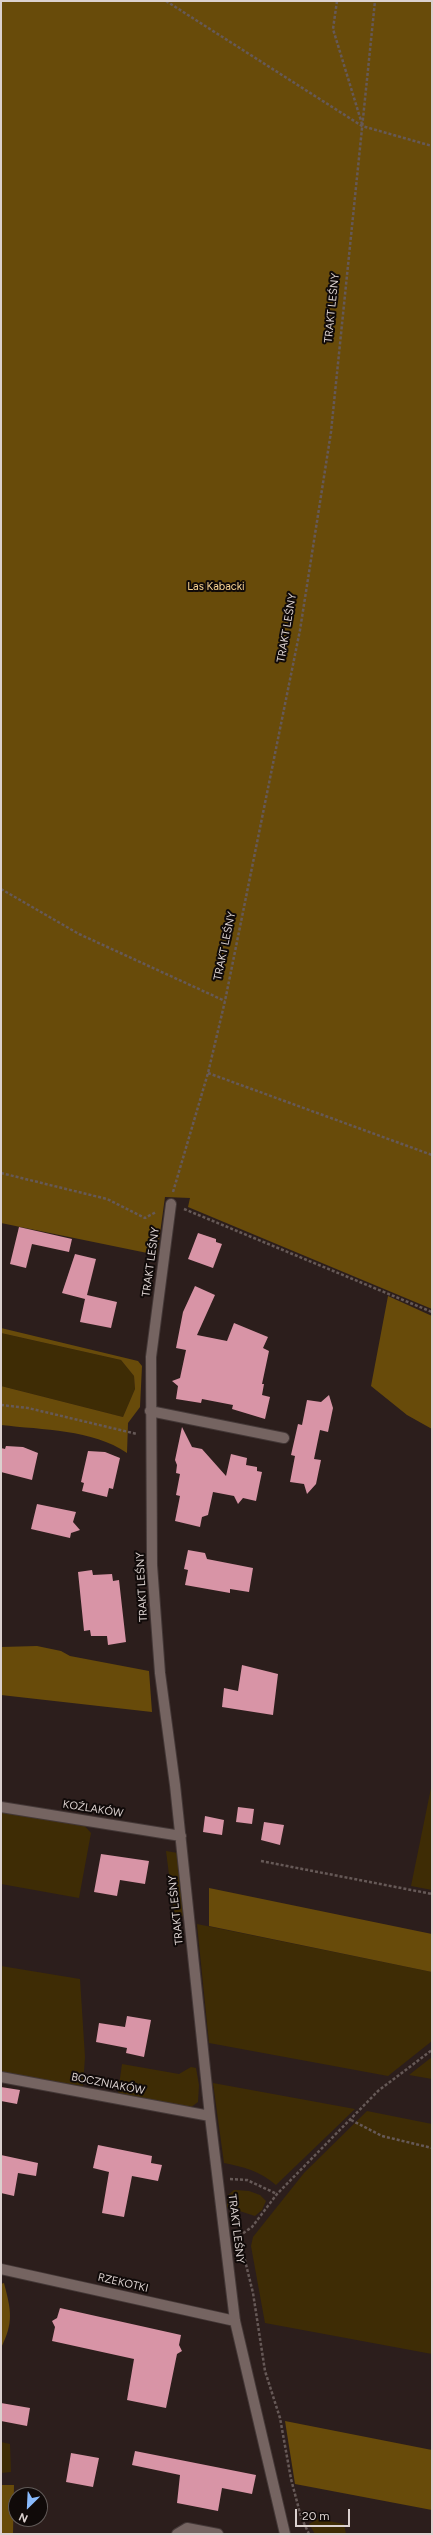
<!DOCTYPE html>
<meta charset="utf-8">
<style>
body{margin:0}
#map{position:relative;width:433px;height:2535px;overflow:hidden;background:#2c1e1c;font-family:Figtree,sans-serif}
canvas{display:block}
.frame{position:absolute;inset:0;border:2px solid #dbd1cf;pointer-events:none}
.north{position:absolute;left:8px;top:2487px;width:40px;height:40px;box-sizing:border-box;background:#100a09;border:1px solid #615a58;border-radius:50%;rotate:204deg;font-size:11px;font-weight:700;line-height:16px;text-align:center;color:#dbd1cf}
.north::after{content:'';display:block;margin:auto;width:14px;height:18px;background:#89bafc;clip-path:polygon(50% 0,100% 100%,50% 72%,0 100%)}
.scale{position:absolute;left:295px;top:2509px;width:55px;height:18px;box-sizing:border-box;border:2px solid #dbd1cf;border-top:0;padding-left:5px;font-size:12px;line-height:14px;white-space:nowrap;color:#dbd1cf;-webkit-text-stroke:3px #100a09;paint-order:stroke}
</style>
<div id="map">
<canvas width="433" height="2535"></canvas>
<div class="frame"></div>
<div class="north">N</div>
<div class="scale">20 m</div>
</div>
<script>
const g = document.querySelector('canvas').getContext('2d');
g.lineJoin = 'round';
function paint(path, color) {
  g.fillStyle = color;
  g.fill(path, 'evenodd');
}
function strokePath(path, color, width, dash) {
  g.strokeStyle = color;
  g.lineWidth = width;
  g.lineCap = dash ? 'butt' : 'round';
  g.setLineDash(dash || []);
  g.stroke(path);
}
function write(font, color, halo, rows, align = 'center') {
  g.font = font + ' Figtree,sans-serif';
  g.lineWidth = 4;
  g.setLineDash([]);
  g.textBaseline = 'middle';
  g.strokeStyle = halo;
  g.fillStyle = color;
  for (const [text, x, y, turn = 0] of rows) {
    g.save();
    g.translate(x, y);
    g.rotate((+turn || 0) * Math.PI / 180);
    g.textAlign = isNaN(turn) ? turn : align;
    if (halo) g.strokeText(text, 0, 0);
    g.fillText(text, 0, 0);
    g.restore();
  }
}
paint(new Path2D(`
 M1,1333L121,1360L134,1376L135,1389L123,1417L1,1386Z
 M432,1783V1890L411,1886Z
 M1,1812L83,1824L91,1833L79,1898L1,1884Z
 M166,1851L178,1853L184,1916L174,1914Z
 M197,1924L432,1972V2041L388,2076L209,2043Z
 M1,1966L80,1979L85,2057L83,2086L1,2073Z
 M432,2057V2079L409,2075Z
 M122,2064L179,2074L191,2067L196,2068L199,2085L198,2102L190,2108L122,2095L118,2092Z
 M213,2083L355,2109L276,2185C260,2171 244,2167 224,2163Z
 M367,2111L432,2124V2354L265,2323L251,2246L253,2237L304,2173Z
 M234,2190L249,2191L260,2195L266,2201L262,2210L255,2216L227,2207L228,2195Z
 M1,2442L10,2444L11,2472L1,2473Z
 M318,2519L344,2524L346,2534H315L309,2524Z`), '#3e2c05');
paint(new Path2D(`
 M1,1H432V1309L188,1207L190,1198L165,1197L157,1255L1,1223Z
 M388,1296L432,1316V1429L407,1415L371,1386Z
 M1,1328L138,1361L142,1366L140,1407L128,1423L127,1453C92,1429 43,1430 1,1425V1386L123,1417L135,1389L134,1376L121,1360L1,1333Z
 M37,1646L61,1651L70,1656L149,1671L152,1712L1,1695V1647Z
 M209,1888L432,1934V1972L209,1926Z
 M4,2283C11,2310 14,2322 1,2348V2284Z
 M285,2421L432,2450V2510L295,2484Z
 M1,2485H14L13,2534H1Z`), '#684b0a');
paint(new Path2D(`
 M19,1227L72,1239L69,1252L32,1244L26,1268L10,1264Z
 M198,1233L216,1239V1242L222,1244L213,1268L188,1259Z
 M75,1254L96,1259L87,1295L117,1302L111,1328L80,1322L85,1299L62,1293Z
 M195,1286L215,1295L197,1335L227,1341L234,1323L268,1337L263,1348L269,1351L262,1384H264L262,1395L270,1397L265,1419L232,1409L233,1405L202,1399L201,1403L176,1399L178,1386L172,1381L180,1378L186,1350L176,1348L183,1312Z
 M329,1395L333,1408L328,1432L320,1430L314,1459L321,1460L316,1484L307,1494L304,1484L290,1482L295,1456L291,1455L298,1424L302,1425L307,1400L321,1402Z
 M182,1427L192,1447L202,1449L226,1476L231,1454L247,1458L246,1465L257,1467V1471L262,1472L256,1501L243,1498L238,1504L234,1496L213,1492L208,1515L202,1517L200,1527L175,1521L180,1496L176,1495L180,1474L176,1473L177,1465L175,1460Z
 M6,1446L23,1447L38,1453L32,1480L1,1472V1448L5,1449Z
 M88,1451L105,1452L120,1458L113,1489L109,1488L107,1497L82,1491L84,1483L81,1482Z
 M37,1504L76,1512L73,1522L80,1530L71,1533L70,1538L31,1529Z
 M188,1550L205,1553L207,1559L253,1568L249,1592L230,1589V1593L185,1585L188,1570L184,1569Z
 M92,1570L93,1575L112,1574L113,1581L119,1580L126,1642L108,1645L107,1636H91L90,1630L84,1631L78,1572Z
 M242,1665L278,1674L273,1715L222,1707L224,1688L238,1691Z
 M238,1807L254,1809L252,1824L236,1822Z
 M205,1816L224,1820L222,1835L203,1832Z
 M264,1822L284,1825L280,1845L261,1840Z
 M101,1854L149,1861L145,1884L120,1880L117,1896L94,1892Z
 M127,2016L151,2020L144,2057L126,2053L127,2048L96,2042L99,2023L125,2027Z
 M1,2087L20,2090L17,2104L1,2101Z
 M98,2145L152,2156L151,2163L162,2165L158,2181L132,2176L124,2217L102,2213L109,2172L93,2168Z
 M1,2155L38,2163L36,2176L18,2173L14,2196L1,2193Z
 M60,2308L181,2335L179,2345L182,2351L177,2354L166,2408L127,2400L134,2359L52,2341L55,2327L52,2321L57,2318Z
 M1,2403L30,2408L27,2426L1,2421Z
 M135,2451L256,2475L252,2494L222,2488L218,2511L177,2503L180,2475L132,2465Z
 M71,2453L99,2458L93,2487L66,2482Z`), '#d894a6');
const street = new Path2D(`
 M171,1204L151,1357L152,1565L160,1673L175,1785L210,2116L235,2321L285,2534
 M150,1411L284,1438
 M1,1807L181,1836
 M1,2077L210,2116
 M1,2269L235,2321
 M177,2534L187,2528L218,2534`);
strokePath(street, '#443837', 12);
strokePath(new Path2D(`
 M166,1L362,126L432,146
 M337,1L333,29L362,124
 M1,889L79,934L225,1001
 M208,1073L432,1155
 M1,1173L107,1199L145,1218L156,1212
 M173,1192L208,1073L225,1001L300,630L331,432L375,1
 M184,1209L432,1312
 M1,1405L28,1408L137,1434
 M261,1861L432,1894
 M351,2120L382,2136L432,2148
 M230,2179L247,2180L277,2194
 M239,2236L252,2227L277,2194L378,2091L432,2050
 M240,2240L253,2293L265,2371L280,2418L291,2479L301,2517L309,2534`), '#665957', 2.5, [3, 2]);
strokePath(street, '#756461', 10);
write('11px', '#dbd1cf', '#100a09', [
 ["TRAKT LEŚNY",332,308,-84],
 ["TRAKT LEŚNY",287,628,-80],
 ["TRAKT LEŚNY",225,946,-78],
 ["TRAKT LEŚNY",151,1262,-82],
 ["TRAKT LEŚNY",142,1587,-93],
 ["KOŹLAKÓW",93,1809,9],
 ["TRAKT LEŚNY",176,1910,-96],
 ["BOCZNIAKÓW",108,2084,11],
 ["TRAKT LEŚNY",236,2229,83],
 ["RZEKOTKI",123,2283,13]
]);
write('11px', '#f8d393', '#100a09', [
 ["Las Kabacki",216,587]
]);
</script>
